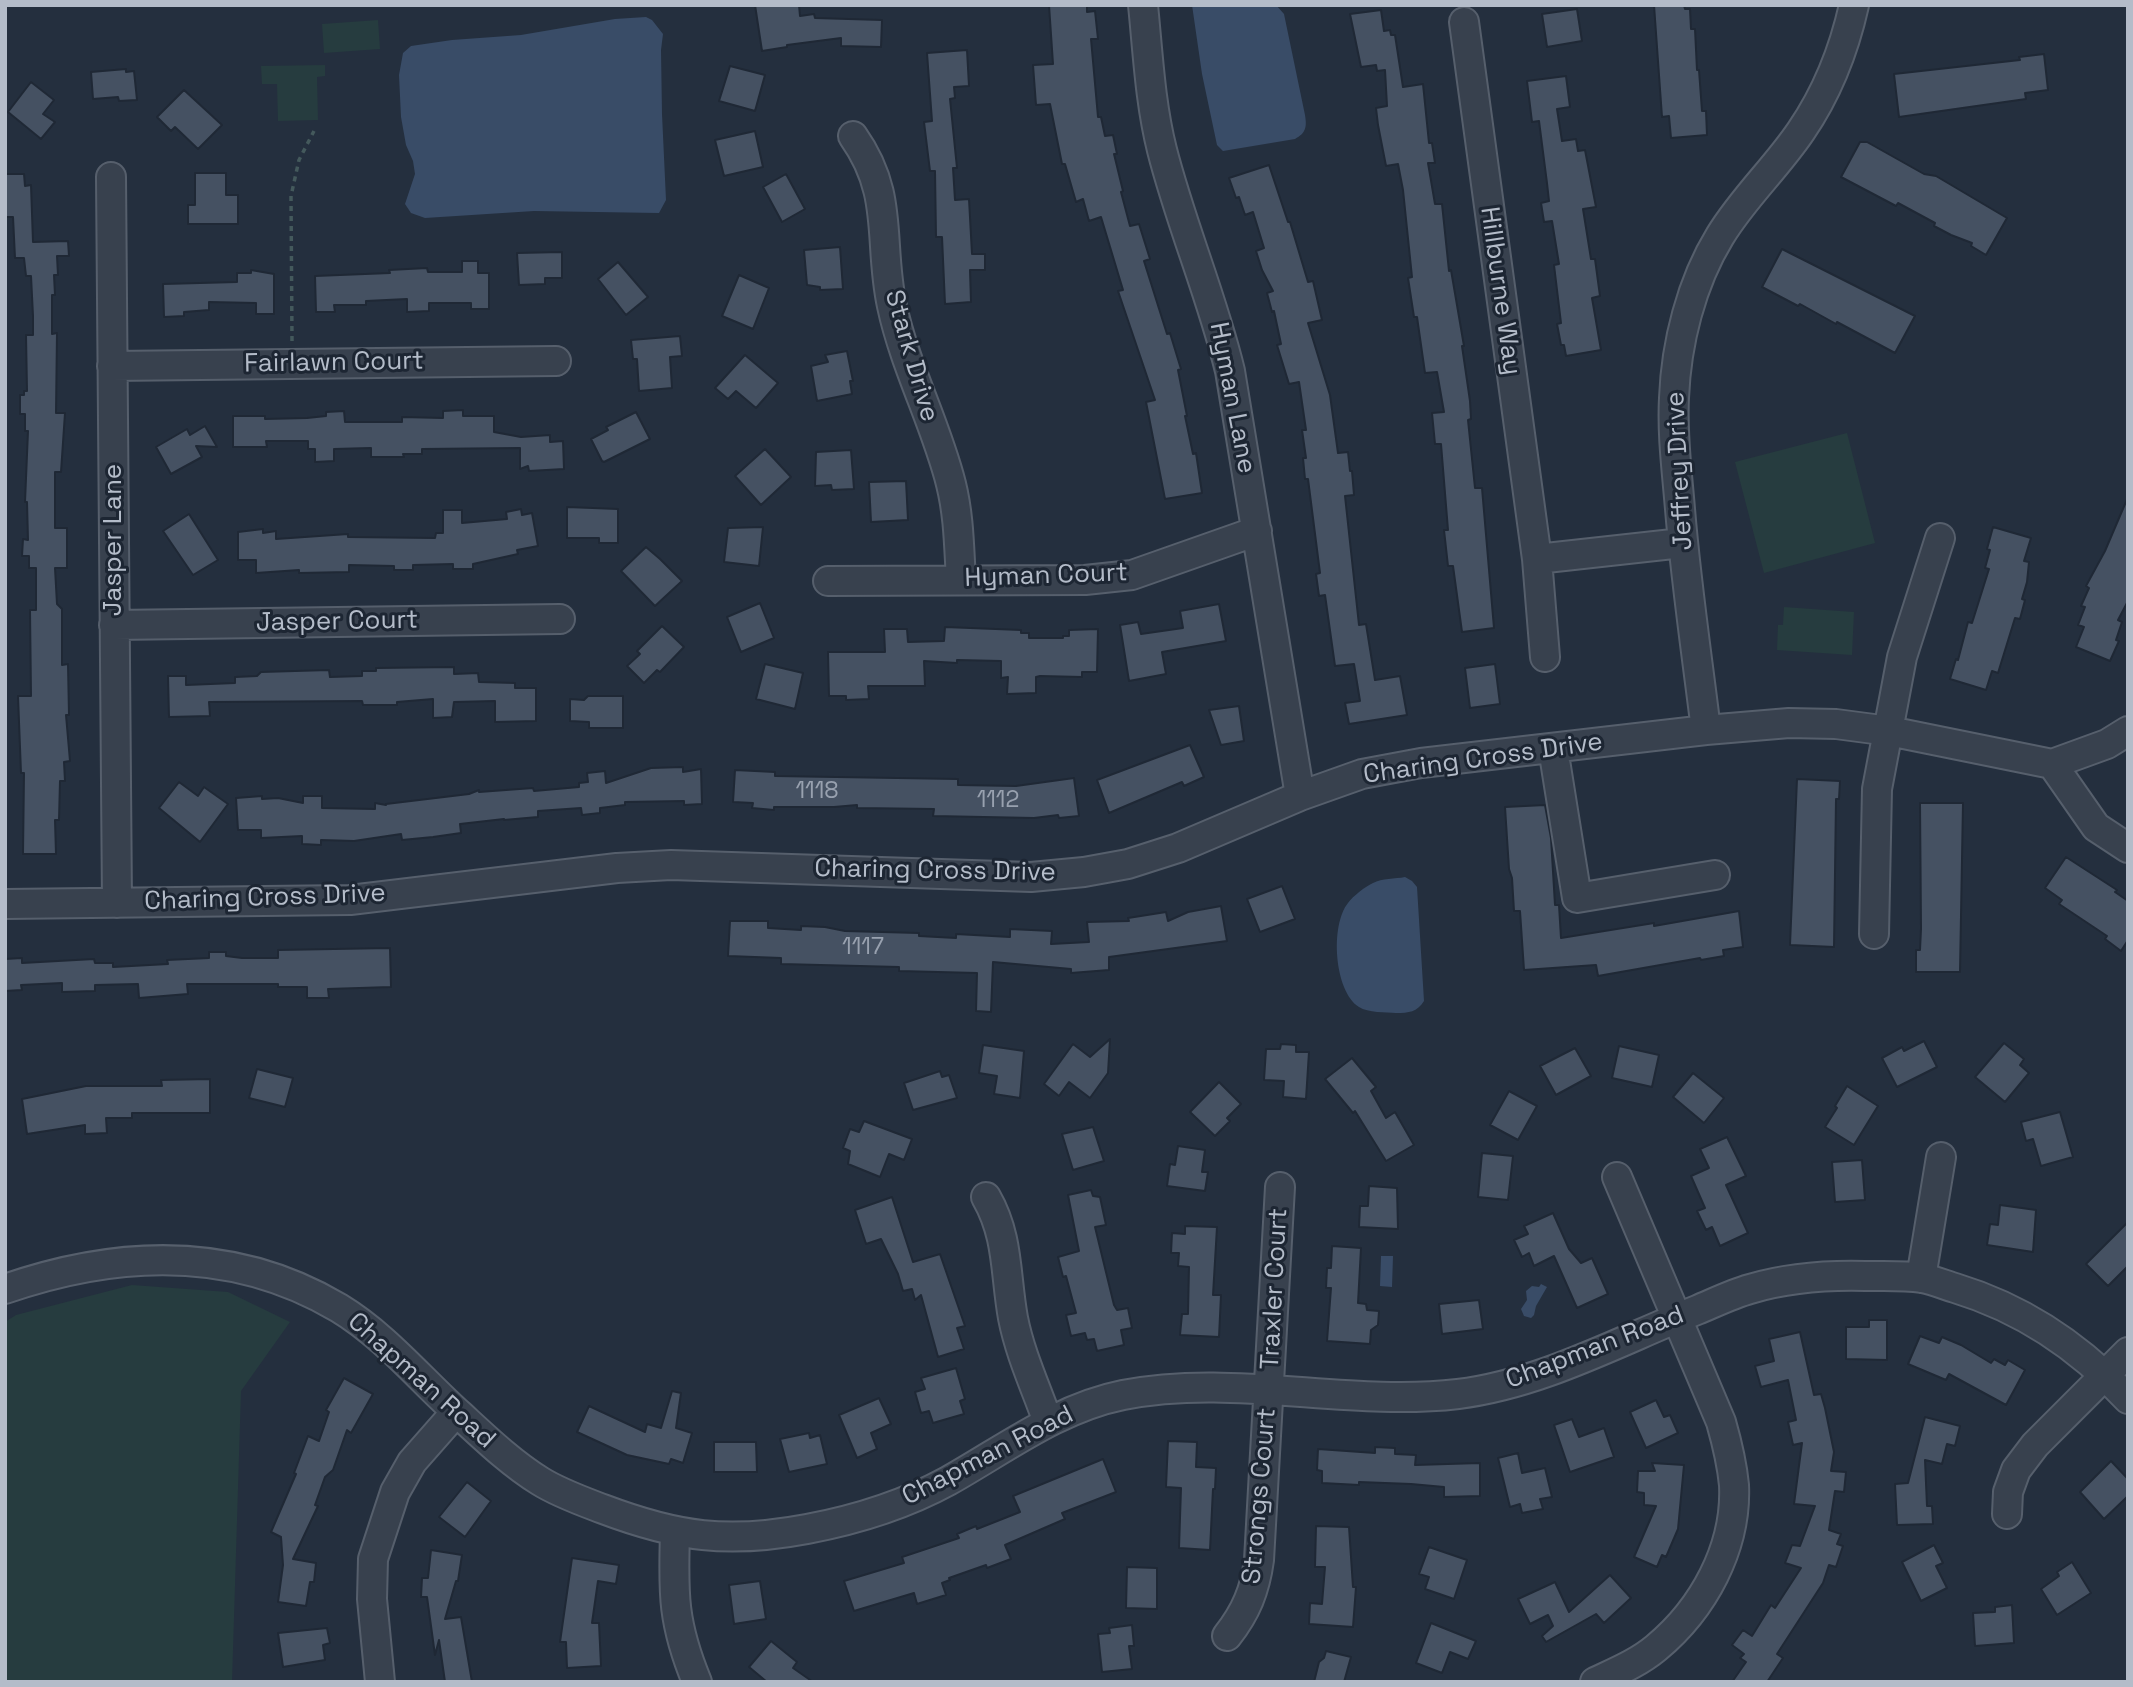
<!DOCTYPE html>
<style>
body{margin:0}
#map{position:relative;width:2133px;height:1687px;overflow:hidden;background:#242f3e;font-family:"Space Grotesk",sans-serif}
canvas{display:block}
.frame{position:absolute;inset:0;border:7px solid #b4bcc9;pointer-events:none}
</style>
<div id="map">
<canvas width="2133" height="1687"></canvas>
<div class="frame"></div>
</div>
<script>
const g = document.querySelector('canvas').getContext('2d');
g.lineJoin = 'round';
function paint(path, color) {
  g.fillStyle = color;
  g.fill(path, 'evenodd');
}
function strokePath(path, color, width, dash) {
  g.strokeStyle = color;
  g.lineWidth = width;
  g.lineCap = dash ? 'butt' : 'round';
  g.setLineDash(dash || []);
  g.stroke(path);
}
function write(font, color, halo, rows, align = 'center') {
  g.font = font + ' "Space Grotesk",sans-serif';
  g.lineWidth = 6;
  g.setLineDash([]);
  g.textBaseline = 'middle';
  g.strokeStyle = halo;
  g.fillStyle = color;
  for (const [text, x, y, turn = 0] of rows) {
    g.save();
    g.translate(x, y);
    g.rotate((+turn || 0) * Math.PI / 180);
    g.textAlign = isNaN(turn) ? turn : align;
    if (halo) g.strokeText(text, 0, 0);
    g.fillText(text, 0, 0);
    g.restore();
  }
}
paint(new Path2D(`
 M378,20L380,49L324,53L322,24Z
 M325,65V76L317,77L318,120L278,121L277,84H262L261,66Z
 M1847,433L1875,543L1764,573L1735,462Z
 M1784,607L1854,612L1852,655L1777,650L1778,625H1783Z
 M132,1285L228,1292L290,1322L241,1391L232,1682H5V1322L16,1315Z`), '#263c3f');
paint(new Path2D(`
 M1192,5H1276L1284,14L1305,115C1307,127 1306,133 1295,139L1223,151L1217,145L1202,74Z
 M646,17L652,20L663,34L661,50L662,114L666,200L659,213L534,211L425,218L411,213L405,204L415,174L413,161L406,145L401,117L399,75L403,53L411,46L452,40L521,35L615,19Z
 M1405,877L1412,881L1417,887L1424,1001C1417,1012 1409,1013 1396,1013C1386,1012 1368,1013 1359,1007C1334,991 1330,925 1348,903C1353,896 1366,886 1373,883C1382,878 1395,879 1405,877Z
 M1381,1256H1393L1392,1287L1380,1286Z
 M1541,1284L1547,1287L1536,1306L1534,1315L1531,1318L1524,1316L1521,1309L1527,1300L1526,1291L1532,1286L1539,1287Z`), '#394c67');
const building = new Path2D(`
 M755,5H799L800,16L814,14L815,18L882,20L881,47L841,46V38L787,45V47L762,51Z
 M1049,5H1087V12L1095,11L1098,39H1091L1098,117H1101L1105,136L1113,135L1117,154H1114L1123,191L1121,192L1130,226L1139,224L1150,259L1144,261L1167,334L1170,333L1181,369L1178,370L1187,416H1185L1193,454L1196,453L1202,493L1165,499L1146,402L1155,400L1118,291L1123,290L1101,217L1089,221L1083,199L1076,202L1065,164H1062L1050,104L1036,105L1033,65L1053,64Z
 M1654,5H1684L1685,9H1690L1691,29H1695L1697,70H1699L1702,111H1706L1707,135L1671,138L1669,116L1662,117Z
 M1577,9L1582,41L1547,47L1542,14Z
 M1381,10L1384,31L1390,30L1391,35H1395L1403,87L1423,84L1429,143H1432L1435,163H1428L1435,204H1442L1449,271L1451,270L1464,346H1462L1470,401L1471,419L1468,420L1475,488H1482L1494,628L1462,632L1453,566H1448L1444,530H1448L1441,444H1435L1432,413L1444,412L1437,372L1425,373L1417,317H1414L1408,278L1412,277L1403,190L1398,164L1386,166L1378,125L1376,108L1387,106L1385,70L1377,71L1376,65L1361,67L1350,14Z
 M967,50L969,86L954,87L955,98L950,99L957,168H953L955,200L969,199L972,254H985V270H970L971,302L945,304L942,237H936L935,171H930L924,122L932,121L927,53Z
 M2044,54L2048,90L2025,93L2026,99L1899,117L1894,74L2020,60L2019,57Z
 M730,66L765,75L755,111L719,101Z
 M126,69V72L134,71L137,100L119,101L118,97L93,99L91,72Z
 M1566,76L1570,107L1557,109L1562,141L1576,139L1578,151L1585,150L1596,207L1583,209L1591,259H1595L1600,296L1592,298L1601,350L1566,356L1564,345H1561L1557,324L1561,323L1554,265L1559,264L1552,221L1544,222L1541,203L1549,201L1547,183L1539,121L1532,122L1527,81Z
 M31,82L54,100L43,114L55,122L41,139L8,112Z
 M184,90L222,125L198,149L175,127L171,131L157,117Z
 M755,131L763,167L724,176L715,140Z
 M1860,142H1867L1924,174L1936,176L2007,218L1986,255L1971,246L1972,243L1951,235L1934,226L1935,223L1898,203L1896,206L1841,177Z
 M1269,165L1288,222H1290L1308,282L1313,281L1322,320L1308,323L1330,395L1338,453L1348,452L1350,471H1352L1354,495L1345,496L1359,625L1366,624L1375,680L1400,676L1407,715L1349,724L1345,703L1360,701L1354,664L1335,666L1325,595L1319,596L1316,574L1320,573L1308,479H1305L1303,458H1306L1302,430H1306L1299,382L1289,384L1277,345L1281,344L1274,311L1272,312L1267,293L1273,291L1262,270L1256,251L1264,248L1253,212L1245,215L1239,197L1236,198L1229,178Z
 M195,173H226V195H238V224H188V205H195Z
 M5,174H24L25,186L31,185L33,242L68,241L69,256H57L58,275H54L55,295H52V334L57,333L56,413H65L61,472H55V528H67V568H55L57,604L62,609V665L68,664L69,715H66L70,761L64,762L65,781H60L59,820H55L56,854H23L24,773H21L18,696H31L30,610H36V568H29V556H22L23,539L28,540L27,502H25L28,431H25V414H20V395H24V391H27L26,335H33V316L31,276H26L24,258H15L13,217H5Z
 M786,174L805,209L782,222L763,187Z
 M840,247L843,289L820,290V287L807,285L804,250Z
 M1782,249L1915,316L1895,353L1837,322L1836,324L1800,304L1798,306L1762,287Z
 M562,252V278H545V284L519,285L517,253Z
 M462,261H478V273H489V309H471V303H429V311L407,312V299L366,301V305H334L335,312H316L315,276L390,273L389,270L427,268L428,272H462Z
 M618,262L648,297L626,315L598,279Z
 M251,270L274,274V314H256V303L209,302V310L184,312V316L164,317L163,284L237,282V273H251Z
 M739,275L769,288L753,329L722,316Z
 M680,336L682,356L670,357L672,388L639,391L637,359H633L631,340Z
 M847,351L853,381H850L852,394L817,401L811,366L828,362L825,355Z
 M745,355L778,383L756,408L736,391L728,399L715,388Z
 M463,410V416H494V432L521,437L550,435V442L563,441L564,469L529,471L528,466L520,469V448L422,449V454H403L404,457H371V448L334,449V461L315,462V449H308V441H266L267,447H233V416H265V419L307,418L326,416V412L344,411L345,422H402V417L443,418V411Z
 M636,412L650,439L604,462L602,461L591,439L608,430L606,427Z
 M205,426L217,447L196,446L202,457L171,474L156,447L187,429L190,435Z
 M765,449L791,477L761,505L735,476Z
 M851,450L854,489L832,490L831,485L815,486L816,452Z
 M906,481L908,520L871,522L869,482Z
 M2128,497V601L2118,620L2122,622L2116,640L2119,641L2110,661L2076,647L2084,627L2078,625L2085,607L2081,606L2089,588L2086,586L2105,551Z
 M567,507L618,509V543H599V538H567Z
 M521,509L522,515L532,513L538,546L517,550L518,554L473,564V569H453V564L413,565V570H394V566L349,565V572L299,573V570L256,573V560H238V532L263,529V533L276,531V539L348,534V537L435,538L436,533H443V510H462V523L507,519L506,512Z
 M189,514L218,560L193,575L163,531Z
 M763,527L759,566L724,562L728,528Z
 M1993,527L2031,538L2024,561L2029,562L2027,582L2022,599L2025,600L2020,619L2015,618L1998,673L1992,671L1986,690L1950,679L1956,659L1958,660L1968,622L1972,623L1989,569L1985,568L1990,550L1987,549Z
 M646,547L660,559L682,581L655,606L621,571Z
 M760,603L774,638L741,652L727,617Z
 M1219,604L1226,641L1162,652L1166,674L1129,681L1120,625L1138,622L1141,634L1183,628L1180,611Z
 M662,626L684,647L660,672L657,670L644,683L627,666L640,654L637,651Z
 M945,627L1021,630V633H1029V638H1063V636H1069V630L1098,629L1097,672H1082V677L1040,676L1036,677V693L1007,694L1008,677L1001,678V661L957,660V663L924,661L925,686H868L869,699L846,700V696H829L828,652H885L884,629H907L908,642L944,641Z
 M765,664L803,673L795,709L756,699Z
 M1495,664L1500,704L1470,708L1465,668Z
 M454,667V674L478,673L479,682L515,683V688H536V721L495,722V701L454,702L452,717L433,718V699L397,702V705H363L362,701L209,702L210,716L169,717L168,676H186V685L235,683V677L257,676L261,672L329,670L330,677L362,676V671H376V668Z
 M588,696H623V728H589V722L570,721V699L584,700Z
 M1239,706L1244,741L1221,745L1209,710Z
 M1190,745L1204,777L1184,786L1182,782L1109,813L1097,780Z
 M683,767V772L701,769L702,804L684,805V801L625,802V805L600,808V813L582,815L581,808L538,811V817L504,820V819L460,824L461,833L433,837L402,840L401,834L354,841L321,840V845L302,844V836L261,838V830H238L236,798L262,796V799L278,798L303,803V796H322V808L375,809V803L386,805V804L469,794L479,790V792L533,788L534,791L579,787V783L588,782L587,773L605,771L606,783L651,768Z
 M735,770L775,772V776L958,779V785L1016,786L1074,778L1079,816L1059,818L1058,815L1034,818L933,816L934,809L857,808V805L834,807H774V810L752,808L753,803L733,802Z
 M1797,779L1840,781L1839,799H1836L1834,947L1790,945Z
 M179,782L198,796L204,787L228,804L200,842L159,808Z
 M1920,803H1963L1960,972H1916V950H1920L1921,929Z
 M1545,805L1551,838L1555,905H1559L1561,938L1654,923V926L1739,911L1743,947L1723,950L1724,956L1701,960L1700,958L1598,976L1596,965L1524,970L1520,911H1514L1512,878L1509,869L1505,807Z
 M2066,857L2117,890L2115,892L2128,901V940L2121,951L2105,939L2107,936L2059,904L2062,900L2045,888Z
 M1282,886L1295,919L1260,932L1247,899Z
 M1221,906L1227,941L1109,957V970L1071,973V969L993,962L991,1012L976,1011L977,973L899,971V967L781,964V958L728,956L730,921H768V928L801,930V926L825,927L845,931L919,933V936L956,938V934L1010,937V929L1052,931L1051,944L1089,942L1087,922L1129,921L1128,918L1166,912L1168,921L1188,912Z
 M390,948L391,987L328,989L329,998H307V987H278V984H187L188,994L139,998L138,984L95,985V991L62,992V983L21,985L22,990L5,991V959L22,958V963L94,959L95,963H113V967L168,964L167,960L209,958V952H226V956L242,958H278V950Z
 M1110,1039L1108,1073L1090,1098L1069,1082L1059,1096L1044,1084L1073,1044L1090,1057Z
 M1924,1041L1937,1067L1897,1087L1882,1058L1902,1047L1904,1051Z
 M2004,1043L2024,1059L2020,1065L2029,1073L2005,1102L1975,1077Z
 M1281,1044L1296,1045V1052H1309L1306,1099L1283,1097L1284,1081L1264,1080L1266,1049H1280Z
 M983,1045L1024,1051L1020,1098L994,1094L997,1076L979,1073Z
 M1619,1046L1659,1055L1652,1087L1612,1078Z
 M1575,1048L1591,1076L1556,1095L1540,1066Z
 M1352,1058L1376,1087L1371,1091L1386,1118L1395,1112L1414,1145L1386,1161L1355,1111L1353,1113L1325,1079Z
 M257,1069L293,1078L285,1107L249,1098Z
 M940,1071L942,1077L949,1075L957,1098L913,1110L904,1083Z
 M1693,1073L1724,1098L1704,1123L1673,1097Z
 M210,1079V1113H132V1118H106L107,1133L85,1134V1125L27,1134L22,1099L86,1086H162L161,1080Z
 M1219,1082L1241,1104L1227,1118L1230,1121L1215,1136L1190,1112Z
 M1847,1086L1878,1106L1854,1145L1825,1127L1837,1108L1835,1106Z
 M1509,1091L1537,1106L1518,1140L1490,1125Z
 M2060,1112L2073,1157L2041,1166L2033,1139L2026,1141L2021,1122Z
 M864,1121L912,1139L904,1160L889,1154L880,1177L848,1164L850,1151L843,1148L850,1129L859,1132Z
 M1093,1127L1104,1161L1073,1170L1062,1134Z
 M1727,1137L1746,1176L1726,1185L1748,1233L1720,1246L1712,1227L1706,1230L1697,1211L1705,1208L1691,1176L1709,1168L1700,1149Z
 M1178,1146L1205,1150L1202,1172H1208L1205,1191L1167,1186L1170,1164L1175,1165Z
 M1482,1153L1513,1156L1508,1200L1478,1197Z
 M1862,1160L1865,1200L1835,1202L1832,1162Z
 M1369,1186L1397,1188L1398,1229L1359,1227L1360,1206H1368Z
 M1091,1190L1093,1196L1100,1197L1106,1225L1095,1227L1114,1305L1117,1310L1128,1308L1132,1328L1121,1330L1124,1345L1097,1351L1094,1339L1087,1340L1085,1333L1071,1336L1066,1315L1076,1313L1066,1276L1063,1277L1058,1257L1079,1251L1068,1195Z
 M892,1197L913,1262L940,1254L965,1326L957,1328L964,1349L938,1357L921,1295L915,1300L912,1289L903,1291L898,1274L881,1239L866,1244L855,1210Z
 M2000,1205L2036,1210L2033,1252L1987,1245L1990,1224L1998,1225Z
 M1553,1213L1569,1249L1581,1263L1592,1258L1608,1294L1577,1308L1554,1256L1534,1266L1529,1253L1522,1257L1514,1240L1528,1234L1524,1226Z
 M2128,1222V1266L2108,1286L2086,1264Z
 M1185,1226L1217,1227L1213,1295H1221L1219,1337L1180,1335L1182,1314H1188L1189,1267L1178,1266L1179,1253H1171L1172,1233L1185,1234Z
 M1332,1246L1361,1248L1358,1303L1366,1304L1367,1310L1379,1311L1378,1325L1371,1330L1370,1344L1327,1341L1331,1288H1326L1327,1268H1331Z
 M1479,1300L1483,1329L1442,1334L1439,1304Z
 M1869,1320H1887V1360L1846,1359V1327H1869Z
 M1800,1332L1814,1395L1821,1394L1825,1408L1834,1452L1831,1471L1846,1472L1844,1492L1835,1491L1829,1530L1841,1534L1837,1544L1843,1546L1836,1567L1829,1565L1823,1583L1777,1654L1783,1658L1767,1682H1732L1746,1662L1740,1658L1744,1654L1732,1645L1743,1630L1752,1636L1771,1605L1775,1608L1801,1568L1785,1563L1792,1545L1800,1546L1815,1506L1794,1504L1802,1443L1793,1445L1788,1422L1796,1420L1788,1380L1761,1387L1755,1366L1774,1361L1769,1339Z
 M1920,1336L1939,1343L1942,1337L1961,1345L1991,1363L1994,1359L2005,1365L2008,1360L2025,1370L2006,1405L1949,1374L1946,1380L1908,1364Z
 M956,1368L965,1399L960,1401L964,1414L933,1423L929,1411L921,1413L915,1392L925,1389L921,1378Z
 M344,1378L373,1394L351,1433L347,1430L333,1470L325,1477L315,1505L318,1506L293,1559L316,1563L314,1582H310L306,1606L278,1602L283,1565L281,1537L271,1532L296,1474L294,1473L308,1436L319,1441L329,1412L326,1410Z
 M672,1391L681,1393L676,1428L692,1433L683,1463L671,1459L669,1464L627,1455L577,1432L589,1406L645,1432L647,1424L661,1428Z
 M879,1398L891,1424L871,1433L877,1449L857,1458L839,1415Z
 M1656,1400L1664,1417L1670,1415L1678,1433L1646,1448L1630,1412Z
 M1925,1417L1960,1426L1955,1446L1947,1444L1942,1464L1925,1460L1927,1506H1932L1933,1524L1897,1525L1895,1484L1908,1483Z
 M1572,1419L1579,1437L1604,1428L1614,1457L1570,1472L1554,1425Z
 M809,1433L810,1438L820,1435L827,1464L789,1472L780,1439Z
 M1168,1441L1197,1442L1196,1467L1216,1468L1215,1489H1213L1210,1550L1179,1548L1181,1488L1166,1487Z
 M714,1442H756L757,1472H714Z
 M1375,1447L1395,1448V1454L1416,1455L1415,1465L1480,1463V1496L1444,1497V1487L1411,1484L1359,1482V1485L1322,1483V1471L1317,1470L1318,1449L1375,1453Z
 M1518,1453L1522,1473L1545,1468L1552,1497L1540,1499L1543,1509L1522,1513L1520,1504L1510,1507L1498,1458Z
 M1103,1459L1116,1492L1062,1513L1065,1519L1005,1545L1011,1559L987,1568L986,1565L949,1578L950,1580L942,1583L946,1595L917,1604L914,1593L854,1611L844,1581L904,1563L902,1557L959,1538L957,1534L976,1526L977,1529L1020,1512L1013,1496Z
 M2111,1461L2128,1479V1496L2104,1519L2080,1492Z
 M1652,1463L1684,1465L1678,1529L1666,1557L1662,1555L1657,1567L1634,1557L1656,1506L1644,1505V1493L1637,1492L1638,1471H1655Z
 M467,1482L491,1501L465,1537L439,1517Z
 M1316,1526L1349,1527L1353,1587H1356L1353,1627L1309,1624L1310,1603L1322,1604L1325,1567H1315Z
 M1934,1545L1943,1563L1936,1566L1947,1588L1921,1601L1902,1562Z
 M1429,1547L1467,1560L1454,1599L1425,1589L1429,1577L1419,1574Z
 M431,1550L462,1555L458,1581H456L445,1619L461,1617L472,1682H445L439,1640L435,1655L427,1597H421L422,1578H428Z
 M572,1558L619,1565L616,1584L598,1581L592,1623H599L601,1666L567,1668L566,1642H560Z
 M2072,1562L2091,1593L2057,1615L2041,1589L2059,1576L2057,1572Z
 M1127,1567L1157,1568V1609L1126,1608Z
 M1610,1575L1631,1598L1604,1623L1596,1614L1546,1642L1542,1636L1553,1626L1548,1615L1530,1624L1518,1599L1555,1582L1569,1612Z
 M760,1581L766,1619L734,1624L729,1585Z
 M2012,1605L2014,1643L1975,1646L1973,1613L1995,1612V1607Z
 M1431,1623L1476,1641L1468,1659L1450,1652L1442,1673L1416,1663Z
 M1132,1625L1134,1646H1129L1132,1669L1102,1672L1098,1634L1110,1633L1109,1628Z
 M327,1628L330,1643L323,1645L325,1660L283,1667L278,1633Z
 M771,1641L797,1662L793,1668L813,1682H767L749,1667Z
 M1326,1651L1351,1657L1344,1682H1314L1319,1662L1324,1658Z`);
paint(building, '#455162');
strokePath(building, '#1f2835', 2);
const minor = new Path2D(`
 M1143,5C1148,54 1150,102 1162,150C1181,225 1212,296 1230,371L1300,796
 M1464,22L1537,559L1545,657
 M853,136C895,195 878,241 892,306C905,367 936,424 951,484C959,516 959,548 961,580
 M111,177L117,903
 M112,366L556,361
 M1537,559L1682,543
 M828,581L1085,580L1132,575L1257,531
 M114,625L560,619
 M1706,730C1697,656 1686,583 1680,509C1677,472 1672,435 1674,398C1676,344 1691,283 1720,236C1743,198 1776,168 1801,131C1827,93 1844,50 1854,5
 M1553,748L1577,898L1715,875
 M2052,764L2096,827L2128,848
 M2052,764L2107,744L2128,731
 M5,904L350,900L617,868L671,865L1031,877L1084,872L1128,864L1178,848L1300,796L1362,774L1421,763L1706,730L1789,723L1836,724L1889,731L2052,764
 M1874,934L1877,789L1902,657L1940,538
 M986,1197C1009,1237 1005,1274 1013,1318C1020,1354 1036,1388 1048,1422
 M1921,1278L1941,1157
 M5,1289C118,1250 233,1245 339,1308C385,1336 420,1379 460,1415C485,1438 511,1463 540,1481C559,1493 582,1501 603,1509C677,1537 728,1544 807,1529C855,1520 904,1505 948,1481C1005,1449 1058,1408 1123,1395C1233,1373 1347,1407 1458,1394C1541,1384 1619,1341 1697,1310C1714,1303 1732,1294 1750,1289C1787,1278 1827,1275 1865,1276C1883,1276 1904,1275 1922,1278C1933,1280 1945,1285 1955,1288C2024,1309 2080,1347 2128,1399
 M2007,1514L2008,1492L2016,1470L2035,1445L2128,1352
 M675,1533C673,1594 673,1624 697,1682
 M1227,1636C1246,1612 1255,1590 1259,1560L1280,1187
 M380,1682L372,1599L373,1559L395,1492L412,1462L456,1412
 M1595,1682C1616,1672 1638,1663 1656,1648C1703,1609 1737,1548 1734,1485C1732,1464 1727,1443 1721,1422L1617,1177`);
strokePath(minor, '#565f6c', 32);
strokePath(new Path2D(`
 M292,341L291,196L299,160L314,131`), '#44595c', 3.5, [5, 5]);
strokePath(minor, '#38414e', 28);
write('23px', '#98a1af', null, [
 ["1118",817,792],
 ["1112",998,801],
 ["1117",863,948]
]);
write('26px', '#b4bcc9', '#1d2633', [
 ["Hillburne Way",1500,291,82],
 ["Stark Drive",911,356,74],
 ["Fairlawn Court",334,363,-1],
 ["Hyman Lane",1232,398,79],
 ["Jeffrey Drive",1680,471,-93],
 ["Jasper Lane",114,540,-90],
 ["Hyman Court",1046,576,-2],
 ["Jasper Court",337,622,-1],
 ["Charing Cross Drive",1483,759,-8],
 ["Charing Cross Drive",935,871,1],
 ["Charing Cross Drive",265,898,-2],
 ["Traxler Court",1275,1289,-87],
 ["Chapman Road",1595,1348,-21],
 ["Chapman Road",421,1381,42],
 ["Chapman Road",988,1456,-27],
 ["Strongs Court",1260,1496,-85]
]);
</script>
